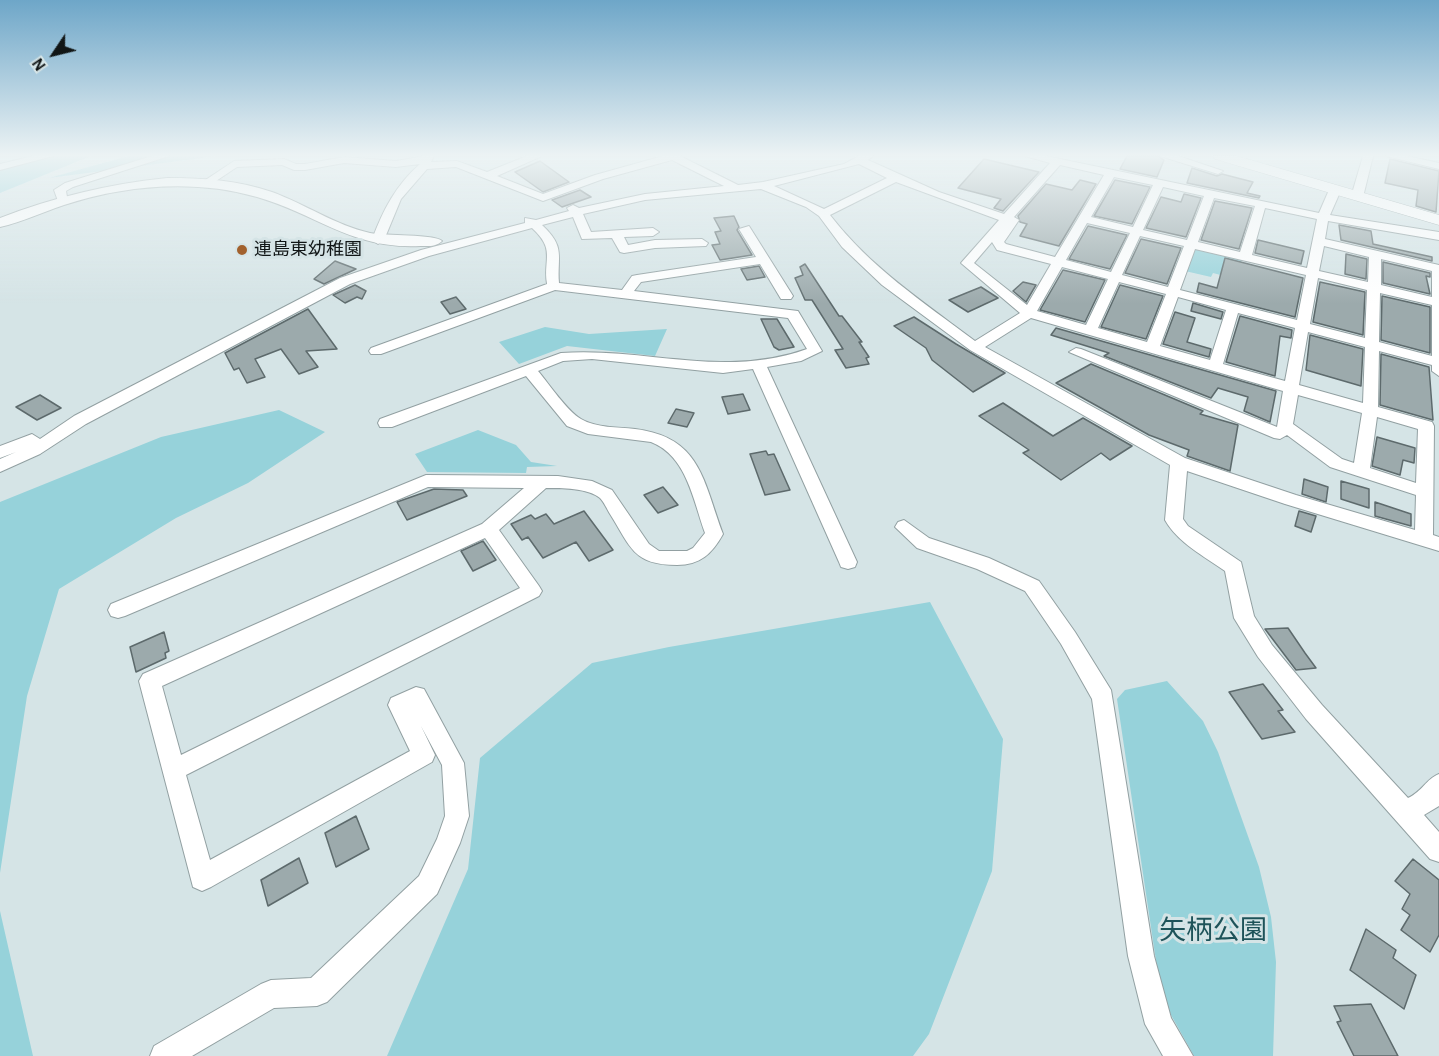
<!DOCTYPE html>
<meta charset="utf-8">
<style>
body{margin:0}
#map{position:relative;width:1439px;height:1056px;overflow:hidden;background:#d5e4e6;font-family:"Alegreya Sans",sans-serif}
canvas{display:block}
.north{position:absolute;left:24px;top:24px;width:60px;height:60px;-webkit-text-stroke:4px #d5e4e6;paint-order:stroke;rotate:235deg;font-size:16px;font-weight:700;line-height:24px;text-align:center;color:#111616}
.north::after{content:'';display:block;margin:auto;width:21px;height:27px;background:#111616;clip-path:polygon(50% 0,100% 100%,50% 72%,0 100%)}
</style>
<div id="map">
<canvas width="1439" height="1056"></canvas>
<div class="north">N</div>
</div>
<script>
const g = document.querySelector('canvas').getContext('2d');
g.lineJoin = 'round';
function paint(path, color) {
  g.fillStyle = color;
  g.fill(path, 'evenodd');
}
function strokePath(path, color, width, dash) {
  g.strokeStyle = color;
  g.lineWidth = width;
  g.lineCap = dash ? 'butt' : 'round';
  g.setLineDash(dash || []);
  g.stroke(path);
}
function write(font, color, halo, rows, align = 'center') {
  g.font = font + ' "Alegreya Sans","Noto Sans JP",sans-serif';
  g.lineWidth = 6;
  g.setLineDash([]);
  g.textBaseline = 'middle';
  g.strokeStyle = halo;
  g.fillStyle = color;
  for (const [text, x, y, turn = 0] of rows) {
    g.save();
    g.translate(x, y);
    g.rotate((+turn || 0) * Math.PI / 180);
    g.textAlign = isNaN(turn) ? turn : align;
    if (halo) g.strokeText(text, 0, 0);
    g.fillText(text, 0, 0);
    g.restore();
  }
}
paint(new Path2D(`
 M55,156H91L0,193V168Z
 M128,156H217L49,178Z
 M1197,248L1242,259L1236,279L1213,273L1211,277L1185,271L1192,250Z
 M545,327L589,334L667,329L655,356L567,346L519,364L499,342Z
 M279,410L325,432L248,483L176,518L59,589L27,696L0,873V502L161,437Z
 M478,430L516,445L531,462L557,466L527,467L526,473L427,472L415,454Z
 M930,602L1003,739L992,871L929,1034L913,1056H387L468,869L480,758L592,663L669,647Z
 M1167,681L1203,721L1218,752L1259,867L1271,917L1276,962L1273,1056H1194L1171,1015L1159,981L1117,699L1125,690Z
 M0,911L33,1056H0Z`), '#96d2da');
const building = new Path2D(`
 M1127,156H1158L1164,160L1157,177L1120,169Z
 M984,159L1039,172L1003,211L994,208L1001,199L958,188Z
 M1390,159L1439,171L1436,212L1416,206L1418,190L1385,183Z
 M540,161L569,182L543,192L515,172Z
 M1192,168L1217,176L1222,174L1253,182L1247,193L1260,196L1259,198L1187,183Z
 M1080,180L1096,184L1059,246L1020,236L1027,224L1020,222L1018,216L1046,184L1072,190Z
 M1115,180L1150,187L1132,224L1094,216Z
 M580,190L591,197L562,207L552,200Z
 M1184,194L1201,198L1186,237L1146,228L1161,197L1181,202Z
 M1215,201L1252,208L1239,249L1201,240Z
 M734,216L739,227L737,230L752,255L720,260L712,245L720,244L715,232L721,231L714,218Z
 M1339,225L1371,231L1373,244L1432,257V261L1341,240Z
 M1088,226L1127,235L1110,269L1069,259Z
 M1141,239L1181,248L1167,284L1125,273Z
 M1258,240L1304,251L1301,264L1255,253Z
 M1346,254L1367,259L1366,279L1345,274Z
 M1225,258L1303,278L1295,317L1197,292L1199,283L1217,288Z
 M335,261L356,269L324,284L314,279Z
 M1383,262L1430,273V277L1426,276L1430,294L1383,283Z
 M805,264L839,316H842L862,342H859L869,357L866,358L869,364L846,368L835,350L843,349L812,300H805L795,278L803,275L800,267Z
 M759,266L765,277L747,280L741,269Z
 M1063,270L1105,280L1085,322L1040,310Z
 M1023,282L1036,285L1026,302L1013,291Z
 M1320,282L1365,292L1363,335L1313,322Z
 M355,285L366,291L362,299L357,297L345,303L333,295Z
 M1120,285L1163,296L1146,339L1101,327Z
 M981,287L998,298L968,312L949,300Z
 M1382,296L1430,307V353L1381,340Z
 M456,297L466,309L450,314L441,302Z
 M1193,303L1223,312L1221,319L1191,311Z
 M308,309L337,349L306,351L318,367L299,374L281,349L255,359L265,377L247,383L239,368L234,370L225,353Z
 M1175,312L1195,318L1187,342L1211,349L1209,357L1163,344Z
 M1240,316L1292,330L1291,338L1280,336L1275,376L1226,362Z
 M914,317L956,344L1005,373L973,392L932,360L926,348L894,326Z
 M761,319H777L794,347L779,350L774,347Z
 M1056,328L1276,391L1270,422L1244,411L1248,397L1218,388L1211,398L1104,356L1109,353L1051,335Z
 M1310,335L1363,349L1361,386L1306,370Z
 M1381,354L1429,367L1433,420L1380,405Z
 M1091,364L1203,411L1200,414L1238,425L1230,471L1187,456L1189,450L1149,435L1056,383Z
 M743,394L750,410L728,414L722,397Z
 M40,395L61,408L37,420L16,407Z
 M1003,403L1053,436L1083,418L1132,446L1110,460L1101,453L1061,480L1023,453L1029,450L979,416Z
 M676,409L694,413L687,427L668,423Z
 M1377,437L1415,448L1414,463L1403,460L1400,475L1372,466Z
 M766,451L768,455L774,454L790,490L765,495L750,454Z
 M1304,479L1328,487L1326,502L1302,494Z
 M1341,481L1369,489V508L1341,499Z
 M663,487L678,505L658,513L644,495Z
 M434,489L463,490L467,496L407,520L397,502Z
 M1375,502L1411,514V526L1375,516Z
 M584,511L613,550L589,561L576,542L543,558L528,537L522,540L511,524L531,515L535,519L546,514L554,524Z
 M1299,511L1316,516L1311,532L1295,526Z
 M483,541L496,560L473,571L461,551Z
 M1288,628L1305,653L1316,668L1296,670L1265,629Z
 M164,632L169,651L165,653L166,658L136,672L130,647Z
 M1263,684L1283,710L1278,711L1295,732L1262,739L1229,692Z
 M356,816L369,849L336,867L325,833Z
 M299,858L308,883L268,906L261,880Z
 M1413,859L1439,880V935L1430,952L1401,930L1410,915L1402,909L1410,894L1395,881Z
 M1366,929L1396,950L1393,958L1416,975L1404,1009L1350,970Z
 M1371,1004L1398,1056H1354L1337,1022L1341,1021L1334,1006Z`);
paint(building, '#9caaac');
strokePath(building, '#5d6a6c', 1.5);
const minor = new Path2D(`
 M33,156H53L0,170V164Z
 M152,156H169L73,187L66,191L68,203L58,201L54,190L65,183Z
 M424,156H434L431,162L457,161L487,172L527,156H542L497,176L543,194L595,175L663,156H680L738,185L763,182L844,164L859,156H873L868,160L939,192L1004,214L1050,163L1025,156H1046L1319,213L1329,190L1335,187L1341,190L1330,215L1439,232V240L1328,221L1325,239L1439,265V376L1432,371V365L1379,351L1378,407L1432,422L1434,426L1433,535L1439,537V551L1285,504L1187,471L1183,519L1188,526L1241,562L1254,616L1272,645L1322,705L1408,798C1423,791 1426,779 1439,774V806L1424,815L1439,832V862L1430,859L1306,719L1258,657L1234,618L1225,571C1204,556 1178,543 1165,520L1170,465L970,350L882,285L842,247L819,216L806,207L761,189L645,200L583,214L591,232L653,228L659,232L653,236L624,237L628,245L655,240L702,239L708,243L706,246L655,248L624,253L620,252L612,238L582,239L573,217L542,225C566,247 557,256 559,283L622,290L632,276L637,275L756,257L739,229L749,226L793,296L791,299H781L760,264L641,282L634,291L798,311L822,351L801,361L767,367L857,562L855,567L848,569L841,567L839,562L753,369L723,373L592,359L563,361L538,371C549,384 567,411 581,419C596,428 618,427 635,429C701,437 703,481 723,534C712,554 700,565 677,565C633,565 631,547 610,514C607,509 604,502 600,498C588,488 561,488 546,488L499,530L539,586L542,591L539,596L186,775L210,860L410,751L388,705L391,698L416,687L424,689L464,763L469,816L460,843L437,894L327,1002L317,1006L274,1008L192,1056H150L154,1046L261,984L271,980L311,978L419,876L437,839L445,816L442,765L421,726L435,755L432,762L211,887L202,891L193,887L139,681L143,674L482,524L524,488L428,487L125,616L118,618L111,616L108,610L111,604L426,475L558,476L592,481L612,490L649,544L659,551H687L693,548L705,533C693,500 687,456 651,442L588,434L567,426L526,376L392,427H380L378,423L380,419L561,353C645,347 724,379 807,349L788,318L555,290L381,354H371L369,351L371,348L547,284C543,258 556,250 532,228L429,256L350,284L86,424L40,454L0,472V459L16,452L0,458V446L32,434L40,439L74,416L340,278L421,250L525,223V218L536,220L569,211L567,208L573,205L579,208L645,194L724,186L672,160L603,179L543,201L456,167L427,169L401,199L384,240L378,244L372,240C383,210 396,185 420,164L396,167L344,163L305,170H294L282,165L237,167L210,185L201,183L234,161L284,159L296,164H305L344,157L396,161ZM859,164L887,178L824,209L774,186ZM1060,165L1104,175L1055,257L1006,244L1004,242L1019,220L1014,217ZM1114,177L1153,185L1133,227L1091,217ZM896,182L999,220L961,263L1020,313L975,341C923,302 870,267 830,215ZM1163,187L1204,196L1187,240L1143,230ZM1214,198L1255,206L1240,252L1198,242ZM1265,208L1317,219L1307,268L1252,255ZM1087,223L1130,233L1111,272L1066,260ZM1140,236L1184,246L1168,287L1122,275ZM992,242L997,250L1051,264L1027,305L974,263ZM1324,246L1369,257L1368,282L1319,271ZM1195,249L1306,275L1297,320L1180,290ZM1381,259L1432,271V297L1381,285ZM1062,267L1108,279L1086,325L1037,311ZM1318,278L1367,290L1365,338L1310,324ZM1119,282L1166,294L1147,342L1098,328ZM1380,293L1432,305V356L1379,342ZM1178,297L1226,310L1210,360L1160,346ZM1238,313L1295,328L1285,381L1223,364ZM1031,318L1283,391L1277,427L1081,349L1076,348L1069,352L1274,438L1280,439L1287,435L1330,467L1416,495L1415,530L1296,495L1185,458L985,347ZM1308,332L1365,347L1363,403L1299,385ZM1298,395L1362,413L1354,463L1342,459L1293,424ZM1377,417L1418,429L1416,483L1370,468ZM485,538L520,588L181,755L162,686Z
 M1160,156H1178L1223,171L1218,174Z
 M1363,156H1373L1363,197L1357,200L1351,197Z
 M1386,156H1407L1439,163V169Z
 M904,520L929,538L989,558L1039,581L1075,632L1111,690L1154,956L1171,1018L1193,1056H1163L1145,1024L1128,956L1092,699L1061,644L1025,591L977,569L917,548L895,527L898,522Z`);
const tertiary = new Path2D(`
 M167,178C203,178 237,180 272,192C305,204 335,225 370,233C384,236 436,234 442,241C436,247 428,246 421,246C352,250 317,214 257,197C194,179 126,185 64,205C43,212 22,222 0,227V218C54,197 109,184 167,178Z`);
const secondary = new Path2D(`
 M1213,156H1237L1439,215V225L1215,159Z`);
strokePath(minor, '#92a0a2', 2);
strokePath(tertiary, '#92a0a2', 2);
strokePath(secondary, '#92a0a2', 1);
paint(minor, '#fff');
paint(tertiary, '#fff');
paint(secondary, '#fff');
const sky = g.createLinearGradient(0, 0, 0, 304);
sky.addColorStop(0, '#6ea6c8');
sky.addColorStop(0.51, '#ecf3f4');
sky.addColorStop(1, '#ecf3f400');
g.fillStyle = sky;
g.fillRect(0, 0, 1439, 304);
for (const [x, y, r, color] of [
 [242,250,6,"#a2612d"]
]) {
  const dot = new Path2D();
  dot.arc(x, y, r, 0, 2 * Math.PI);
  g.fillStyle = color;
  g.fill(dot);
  strokePath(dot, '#d5e4e6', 2);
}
write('18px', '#111616', '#d5e4e6', [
 ["連島東幼稚園",254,250]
], 'left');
write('27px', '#1e5359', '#d5e4e6', [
 ["矢柄公園",1213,931]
]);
</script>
